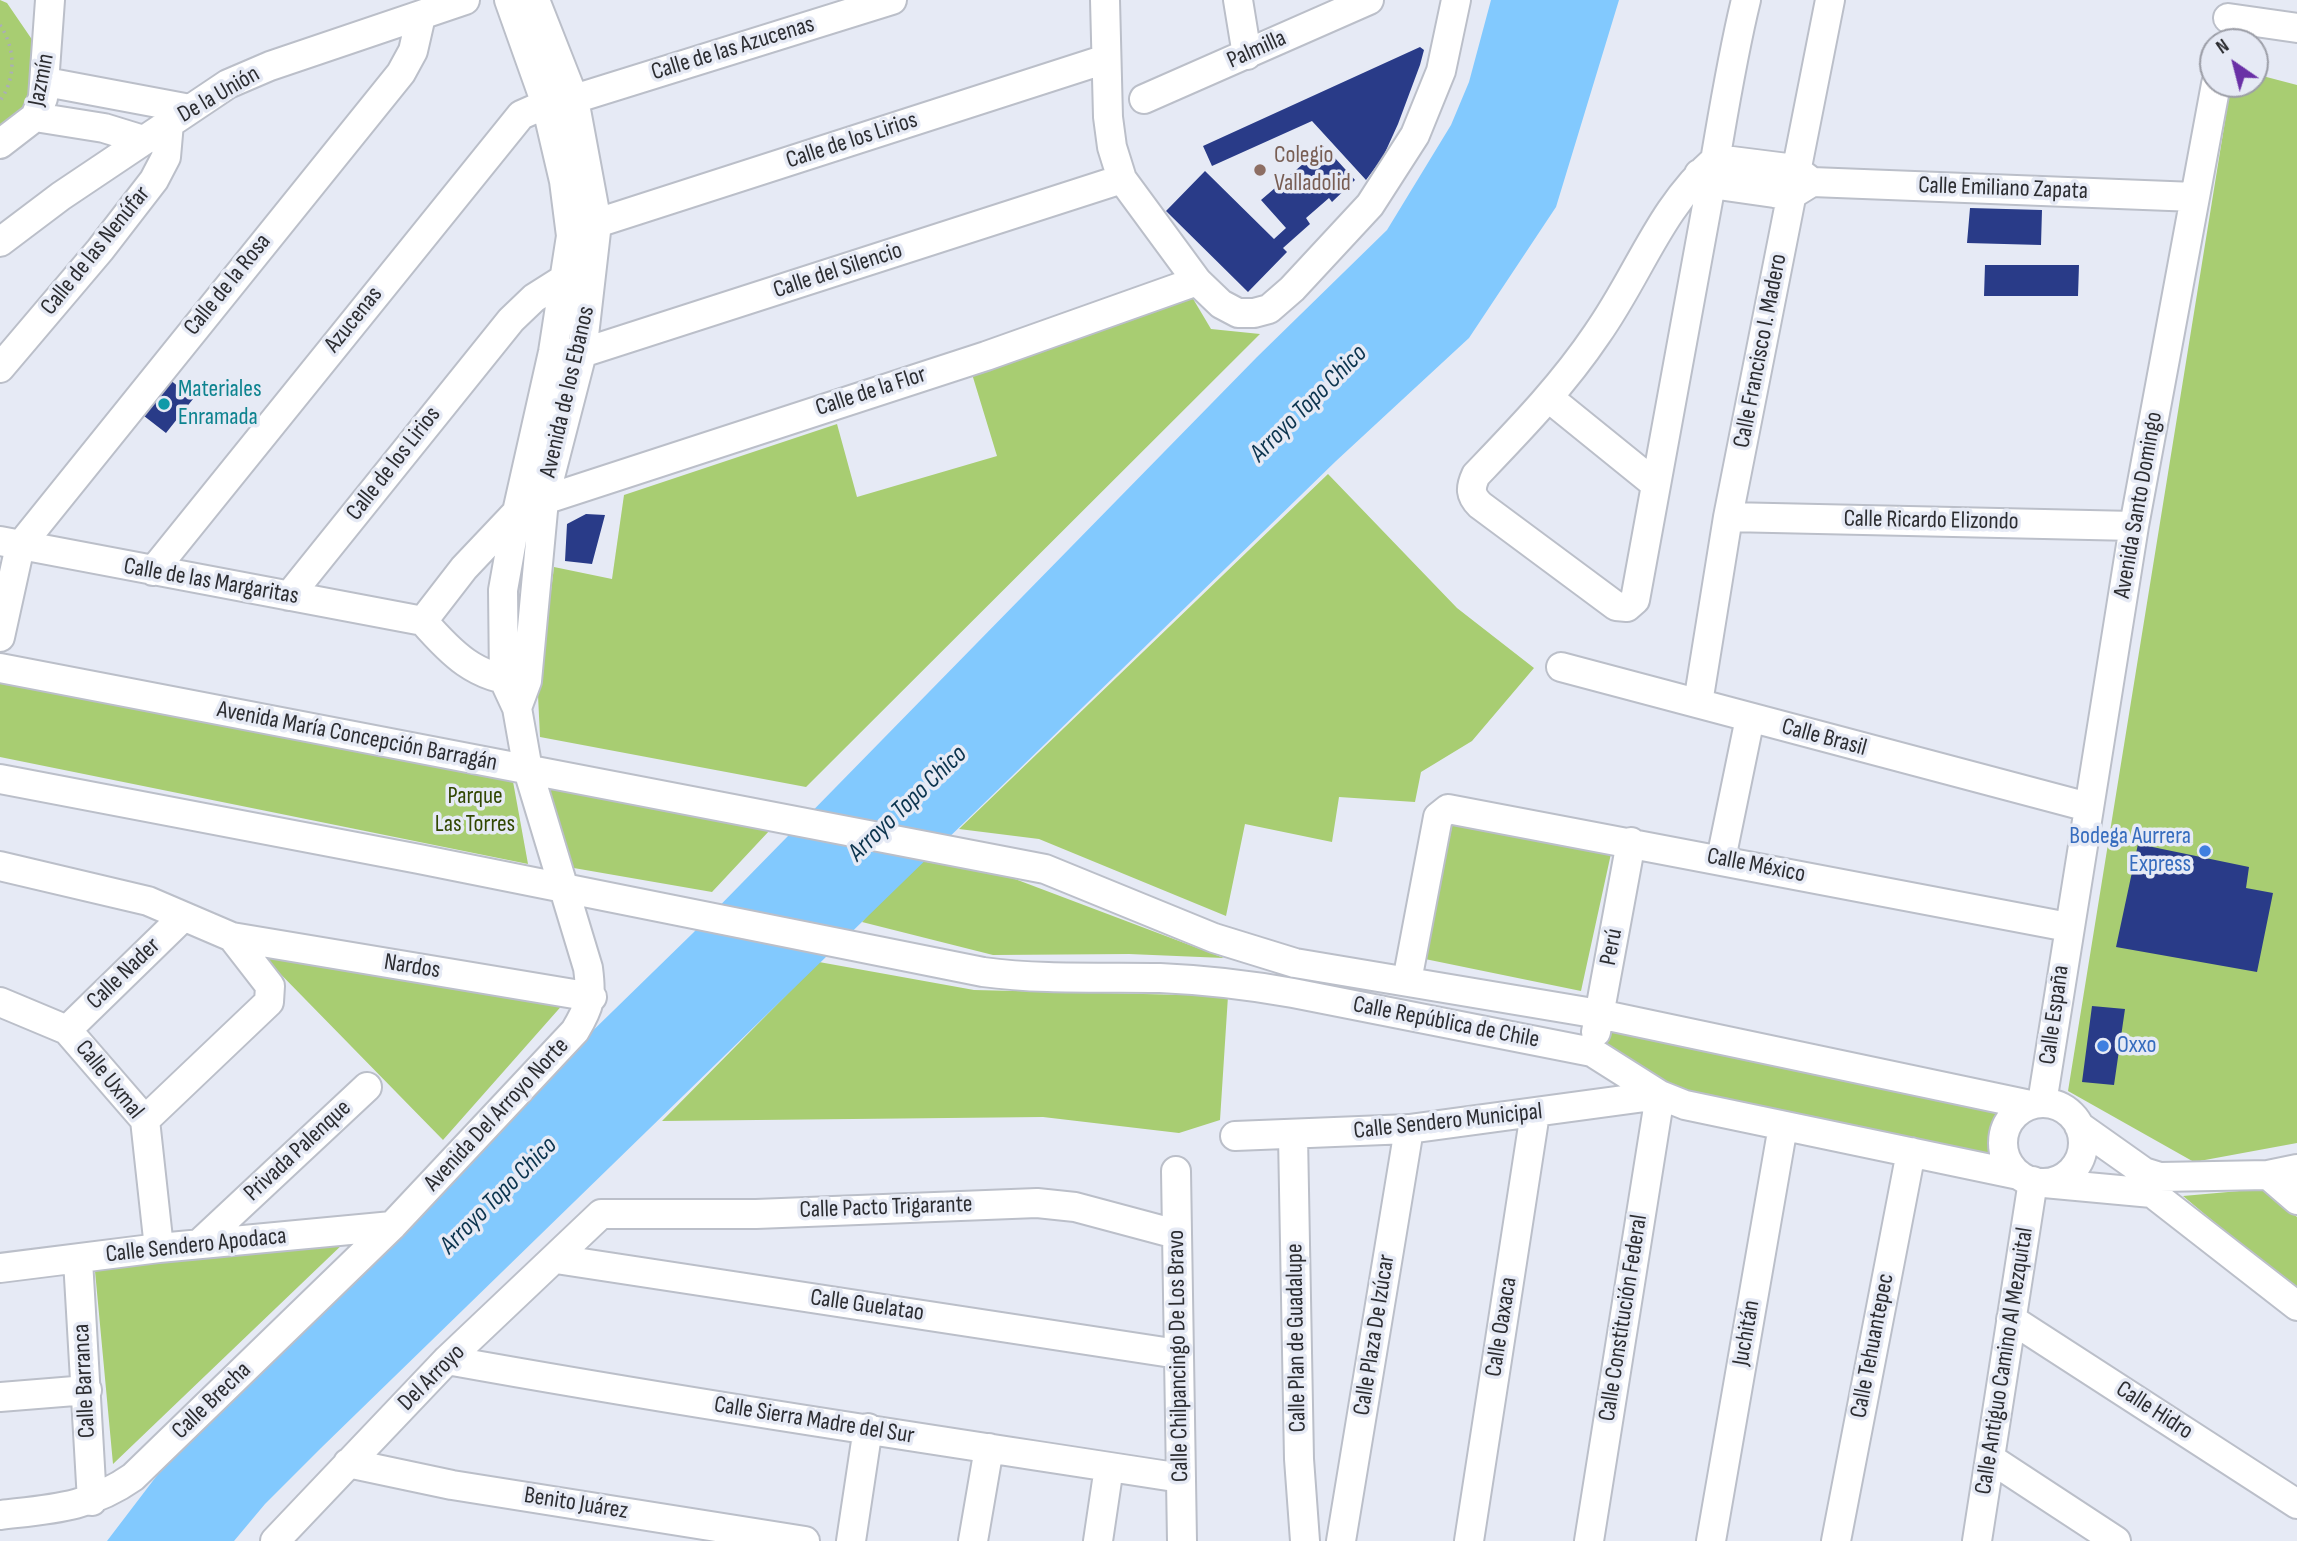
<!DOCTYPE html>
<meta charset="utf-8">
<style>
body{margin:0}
#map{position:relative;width:2297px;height:1541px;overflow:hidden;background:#e6eaf5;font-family:"Sofia Sans Condensed",sans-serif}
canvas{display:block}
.north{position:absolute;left:2199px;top:28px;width:70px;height:70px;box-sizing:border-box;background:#e6eaf5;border:2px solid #9c9ea7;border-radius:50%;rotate:325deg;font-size:19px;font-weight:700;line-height:28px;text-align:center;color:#2c2d31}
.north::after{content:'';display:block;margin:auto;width:24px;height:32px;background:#6a30a6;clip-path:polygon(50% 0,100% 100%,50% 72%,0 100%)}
</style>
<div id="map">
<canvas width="2297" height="1541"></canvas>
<div class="north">N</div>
</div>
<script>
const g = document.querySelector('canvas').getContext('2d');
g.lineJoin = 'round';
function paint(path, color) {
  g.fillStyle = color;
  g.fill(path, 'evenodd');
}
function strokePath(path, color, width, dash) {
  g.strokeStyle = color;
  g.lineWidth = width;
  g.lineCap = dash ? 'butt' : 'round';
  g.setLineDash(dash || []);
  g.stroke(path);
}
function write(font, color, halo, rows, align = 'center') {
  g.font = font + ' "Sofia Sans Condensed",sans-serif';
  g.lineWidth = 7;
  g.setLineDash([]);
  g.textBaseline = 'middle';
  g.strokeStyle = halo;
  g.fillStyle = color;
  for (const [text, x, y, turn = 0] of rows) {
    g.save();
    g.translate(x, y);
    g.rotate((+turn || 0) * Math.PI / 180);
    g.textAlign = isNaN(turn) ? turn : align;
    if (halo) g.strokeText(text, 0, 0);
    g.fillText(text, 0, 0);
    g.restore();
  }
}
paint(new Path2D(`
 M0,0L7,3L33,41V93L18,117L0,133Z
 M2255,74L2297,85V1143L2194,1162L2068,1091L2231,84H2255Z
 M1192,297L1211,329L1260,334L806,787L540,737L538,695L554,567L612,579L624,495L837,424L857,497L997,456L972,374Z
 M1328,474L1457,608L1534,668L1472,741L1421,772L1415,802L1339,797L1332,842L1245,824L1226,916L1039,839L959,829Z
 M0,680L512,776L528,864L0,757Z
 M542,780L770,830L712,892L568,867Z
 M1454,817L1612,849L1581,991L1425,959Z
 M915,860L1007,876L1224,958L1129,954L993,955L862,922Z
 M258,951L565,1002L443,1140Z
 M819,962L974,990L1228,996L1220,1120L1179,1133L1043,1117L662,1121Z
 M1605,1029L2000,1109L1994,1157L1651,1083L1601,1042Z
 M2262,1189L2297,1217V1291L2183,1196Z
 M346,1241L113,1464L95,1271Z`), '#a8cd72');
paint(new Path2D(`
 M1491,0H1619L1556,207L1469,338L1336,461L321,1448L265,1504L234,1541H107L216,1398L693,933L1257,357L1387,230L1451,125L1469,82Z`), '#82c9fe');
paint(new Path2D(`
 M1420,47L1424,50L1420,65L1398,124L1383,157L1366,180L1312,121L1212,166L1203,146Z
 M1324,146L1355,180L1332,202L1329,198L1306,218L1310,224L1283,248L1287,252L1248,292L1166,211L1205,171L1274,239L1286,228L1261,200Z
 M1970,208L2042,210L2041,245L1967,243Z
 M1985,265H2079L2078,296H1984Z
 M162,373L193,399L166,433L135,409Z
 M586,514L605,515L592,564L565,561L567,524Z
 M2138,844L2249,867L2246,888L2273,893L2257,972L2116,947Z
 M2092,1006L2125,1009L2114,1085L2082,1082Z`), '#293b88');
const minor = new Path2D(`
 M1105,0L1108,117L1112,147L1122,179L1197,281L1221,304L1238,313H1254L1269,309L1292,289L1370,205L1415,135L1441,71L1456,0
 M1238,0L1247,55
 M1746,0C1731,61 1722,122 1711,184L1635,600L1627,607L1616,606L1480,505C1470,495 1470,488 1476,475C1519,430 1562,386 1597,334C1640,273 1659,209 1716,159L1795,169L1812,182
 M2228,18L2297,28
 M46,82L190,109
 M1144,99L1369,0
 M35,117L104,128L143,140
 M0,144L35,117L43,98L50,0
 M1699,174L1711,184L1774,193L1791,195L1812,182L2195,197
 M597,223L1106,59
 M0,242L61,196L228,84L270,66L465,0
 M568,353H582L1122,179
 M0,368L100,250L154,180L166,157L169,123
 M1549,398L1654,483
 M1728,517L2134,526
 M0,541L423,621
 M153,571L521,115L546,104L574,99L892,0
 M289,596L511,320L534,298L564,279
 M423,621L464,568L517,512L544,500L986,356L1197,281
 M423,621C451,653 476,679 521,681
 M0,637L20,546L401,73L413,51L421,16
 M1561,667L2088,807
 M0,668L1045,869L1214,938L1295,963L1599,1014L2030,1105
 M1698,703L1728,517L1830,0
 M517,708L527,681L544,500L582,353L597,223L574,99L535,0
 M0,779L419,859L983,972C1043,980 1100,977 1160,978C1205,980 1249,985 1293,993L1592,1052L1660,1095L1685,1105L2019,1175
 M1721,859L1750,718
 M0,866L148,901L232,937L592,997
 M1407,981L1438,817L1448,809L2068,927
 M0,1002L67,1030L145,1120L159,1248
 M67,1030L182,918
 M1596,1032L1631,842
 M2042,1103L2134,526L2216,84
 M2003 1143a40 40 0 1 1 80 0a40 40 0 1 1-80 0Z
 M145,1120L269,1002L270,986L232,937
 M2079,1126L2144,1172L2160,1177L2268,1175L2297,1169
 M1235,1136L1409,1129L1660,1095
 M1293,1136L1299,1459L1305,1541
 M1176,1171L1182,1541
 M2268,1175L2297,1200
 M2044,1183L2152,1193L2297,1306
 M199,1244L367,1087
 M556,1259L1178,1354
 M78,1260L92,1501
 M0,1268L159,1248L392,1226
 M2011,1319L2297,1504
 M447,1360C691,1404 936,1440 1181,1478
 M0,1397L87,1390
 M1991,1459L2116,1541
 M348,1463L452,1485L805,1541
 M0,1515C51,1509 89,1508 133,1477L392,1226L575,1031C590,1006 592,998 588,968L528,770L517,708L504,680L503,590L517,512L553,352L571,236L564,181L546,104L509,0
 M275,1541L447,1360L601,1214H756L1037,1203L1075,1207L1176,1234
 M851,1541L868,1428
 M973,1541L989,1448
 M1098,1541L1109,1467
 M1341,1541L1409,1129
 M1469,1541L1535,1113
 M1589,1541L1660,1095
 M1711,1541L1783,1126
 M1836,1541L1911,1152
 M1977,1541L2033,1181`);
strokePath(minor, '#bbbfc9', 32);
strokePath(new Path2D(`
 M0,25C16,49 16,78 0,101`), '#abaeb7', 3.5, [2, 5]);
strokePath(minor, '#fff', 28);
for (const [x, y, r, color] of [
 [1260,170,7,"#8d6e63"],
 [164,404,7,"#0f9aa8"],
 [2205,851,7,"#3f7fe0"],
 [2103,1046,7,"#3f7fe0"]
]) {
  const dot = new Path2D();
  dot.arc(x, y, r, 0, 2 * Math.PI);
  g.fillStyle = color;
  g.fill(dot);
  strokePath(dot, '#e6eaf5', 2.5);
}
write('24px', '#2c2d31', '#e6eaf5', [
 ["Calle de las Azucenas",733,49,-17],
 ["Palmilla",1257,50,-24],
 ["Jazmín",42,80,-79],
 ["De la Unión",219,95,-30],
 ["Calle de los Lirios",852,141,-18],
 ["Calle Emiliano Zapata",2003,189,2],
 ["Calle de las Nenúfar",96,251,-51],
 ["Calle del Silencio",838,271,-18],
 ["Calle de la Rosa",228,285,-51],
 ["Azucenas",354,320,-51],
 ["Calle Francisco I. Madero",1761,351,-79],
 ["Avenida de los Ebanos",568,392,-77],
 ["Calle de la Flor",871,392,-18],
 ["Calle de los Lirios",394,464,-52],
 ["Avenida Santo Domingo",2139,505,-80],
 ["Calle Ricardo Elizondo",1931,521,1],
 ["Calle de las Margaritas",211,582,10],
 ["Avenida María Concepción Barragán",357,737,11],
 ["Calle Brasil",1824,738,15],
 ["Calle México",1756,866,11],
 ["Perú",1612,947,-79],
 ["Nardos",412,967,9],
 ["Calle Nader",124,974,-44],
 ["Calle España",2055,1015,-82],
 ["Calle República de Chile",1446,1023,11],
 ["Calle Uxmal",109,1080,51],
 ["Avenida Del Arroyo Norte",497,1115,-47],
 ["Calle Sendero Municipal",1448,1122,-6],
 ["Privada Palenque",298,1151,-43],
 ["Calle Pacto Trigarante",886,1208,-2],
 ["Calle Sendero Apodaca",196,1246,-6],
 ["Calle Guelatao",867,1306,8],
 ["Calle Constitución Federal",1624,1318,-81],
 ["Calle Oaxaca",1502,1327,-81],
 ["Juchitán",1747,1333,-80],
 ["Calle Plaza De Izúcar",1375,1335,-81],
 ["Calle Plan de Guadalupe",1297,1338,-91],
 ["Calle Tehuantepec",1873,1346,-79],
 ["Calle Chilpancingo De Los Bravo",1179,1356,-91],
 ["Calle Antiguo Camino Al Mezquital",2005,1361,-81],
 ["Del Arroyo",432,1378,-45],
 ["Calle Barranca",85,1381,-93],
 ["Calle Brecha",212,1401,-44],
 ["Calle Hidro",2154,1411,33],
 ["Calle Sierra Madre del Sur",814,1421,9],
 ["Benito Juárez",576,1504,9]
]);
write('24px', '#785e54', '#e6eaf5', [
 ["Colegio",1274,156],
 ["Valladolid",1274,184]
], 'left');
write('24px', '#0d838f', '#e6eaf5', [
 ["Materiales",178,390],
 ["Enramada",178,418]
], 'left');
write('24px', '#314700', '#e6eaf5', [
 ["Parque",475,797],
 ["Las Torres",475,825]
]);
write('24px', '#366cbe', '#e6eaf5', [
 ["Bodega Aurrera",2191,837],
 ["Express",2191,865],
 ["Oxxo",2117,1046,"left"]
], 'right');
write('italic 26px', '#0c344e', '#e6eaf5', [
 ["Arroyo Topo Chico",1309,404,-45],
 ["Arroyo Topo Chico",908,804,-44],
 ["Arroyo Topo Chico",499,1196,-45]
]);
</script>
